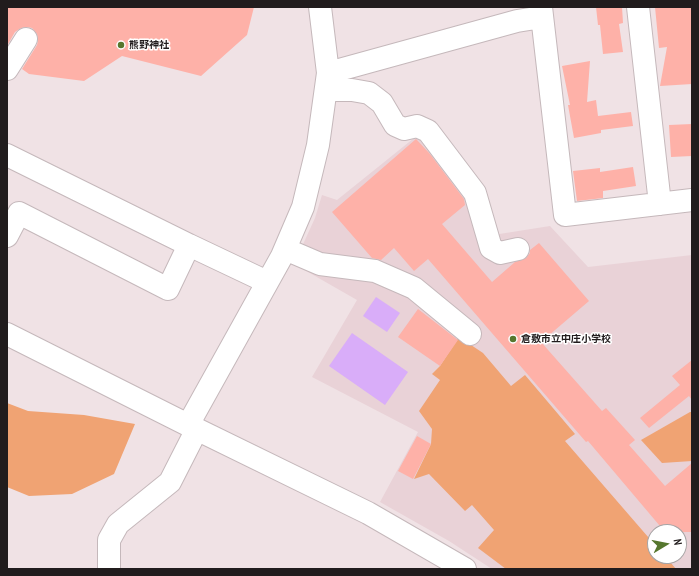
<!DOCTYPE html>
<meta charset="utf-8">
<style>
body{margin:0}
#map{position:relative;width:699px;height:576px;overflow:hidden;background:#f0e2e5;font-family:"PT Sans Narrow",sans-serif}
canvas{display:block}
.frame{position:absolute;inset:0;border:8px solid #211c1d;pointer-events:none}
.north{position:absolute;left:647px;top:524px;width:40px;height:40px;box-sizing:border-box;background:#fff;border:1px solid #a6a4a5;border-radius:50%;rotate:80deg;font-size:11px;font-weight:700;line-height:16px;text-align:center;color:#211c1d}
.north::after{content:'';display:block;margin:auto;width:14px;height:18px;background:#56772e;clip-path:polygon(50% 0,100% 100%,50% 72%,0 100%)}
</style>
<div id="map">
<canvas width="699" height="576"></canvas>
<div class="frame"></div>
<div class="north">N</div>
</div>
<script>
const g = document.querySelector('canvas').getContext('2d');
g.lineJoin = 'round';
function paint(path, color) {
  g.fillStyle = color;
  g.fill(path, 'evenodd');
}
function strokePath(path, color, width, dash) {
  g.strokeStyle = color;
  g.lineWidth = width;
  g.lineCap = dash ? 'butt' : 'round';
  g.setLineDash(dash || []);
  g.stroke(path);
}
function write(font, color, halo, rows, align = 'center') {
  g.font = font + ' "PT Sans Narrow","Noto Sans JP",sans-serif';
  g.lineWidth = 3;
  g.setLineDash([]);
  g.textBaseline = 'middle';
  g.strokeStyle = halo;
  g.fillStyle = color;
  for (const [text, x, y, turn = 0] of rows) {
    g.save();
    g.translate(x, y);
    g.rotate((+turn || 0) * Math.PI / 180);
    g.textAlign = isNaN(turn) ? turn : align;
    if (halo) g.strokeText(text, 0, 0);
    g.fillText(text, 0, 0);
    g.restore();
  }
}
paint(new Path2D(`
 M434,122L493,235L550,226L588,267L692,255V569H492L449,541L380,502L418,432L312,377L357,300L294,264L315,218L322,195L337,200ZM655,532H679V556H655Z`), '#e9d2d7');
paint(new Path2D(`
 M459,337L483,353L511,386L525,375L575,434L565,441L655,545V556H665L676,569H506L478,548L494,530L472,505L465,511L429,474L414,479L431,444L432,429L419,411L440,380L432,374L440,366Z
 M7,403L28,411L84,415L135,424L114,474L72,494L29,496L7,487Z
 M690,412H692V461L662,463L641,440Z`), '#f0a373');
paint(new Path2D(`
 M376,297L400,313L387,332L363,316Z
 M352,333L408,372L385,405L329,366Z`), '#d9adf9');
paint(new Path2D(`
 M7,7H254L247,35L201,76L122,56L84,81L29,74L22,69L37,45L38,40L37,34L32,28L27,27L21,28L15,32L7,46Z
 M596,7H622L623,23L619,24L623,52L603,54L600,25H598Z
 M655,7H692V84L660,86L667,47L659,48Z
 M590,61L587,102L596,100L598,116L631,112L633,126L601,130V133L574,138L568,105H570L562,66Z
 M692,124V156L671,157L669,125Z
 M416,139L430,154L464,199L465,205L442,224L492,282L515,262L526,258L530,253V250L539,243L589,301L541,342L602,411L606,408L635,440L629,445L665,486L692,463V532H665L588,441L586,442L428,259L414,271L394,248L381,260L372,258L332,212Z
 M633,167L636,186L603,191V198L577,201L573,171L600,168V172Z
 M418,309L458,340L440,366L398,337Z
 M692,360V400L689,396L649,428L640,418L680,385L672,376Z
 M417,436L431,444L413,479L398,471Z`), '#feb1a8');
const minor = new Path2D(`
 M541,7L565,215L692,200
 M638,7L660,204
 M7,69L26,39
 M328,73L517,21L542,17
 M326,90H352L369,93L382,103L395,125L404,129L417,126L428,131L475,193L491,248L500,253L518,249
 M7,155L189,245L168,289L19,213L7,236
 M189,245L267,282
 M285,249L320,264L375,271L414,288L470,334
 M7,334L188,425L368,513L465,569
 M188,425L282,256L303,207L318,145L328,73L320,7
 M109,569V540L118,524L170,482L197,429`);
strokePath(minor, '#c5b8bb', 24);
strokePath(minor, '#fff', 22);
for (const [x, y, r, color] of [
 [121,45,4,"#56772e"],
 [513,339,4,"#56772e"]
]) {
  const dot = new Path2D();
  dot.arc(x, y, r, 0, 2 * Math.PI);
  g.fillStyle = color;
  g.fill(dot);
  strokePath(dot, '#fff', 1.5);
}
write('bold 10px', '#211c1d', '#fff', [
 ["熊野神社",129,45],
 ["倉敷市立中庄小学校",521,339]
], 'left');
</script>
